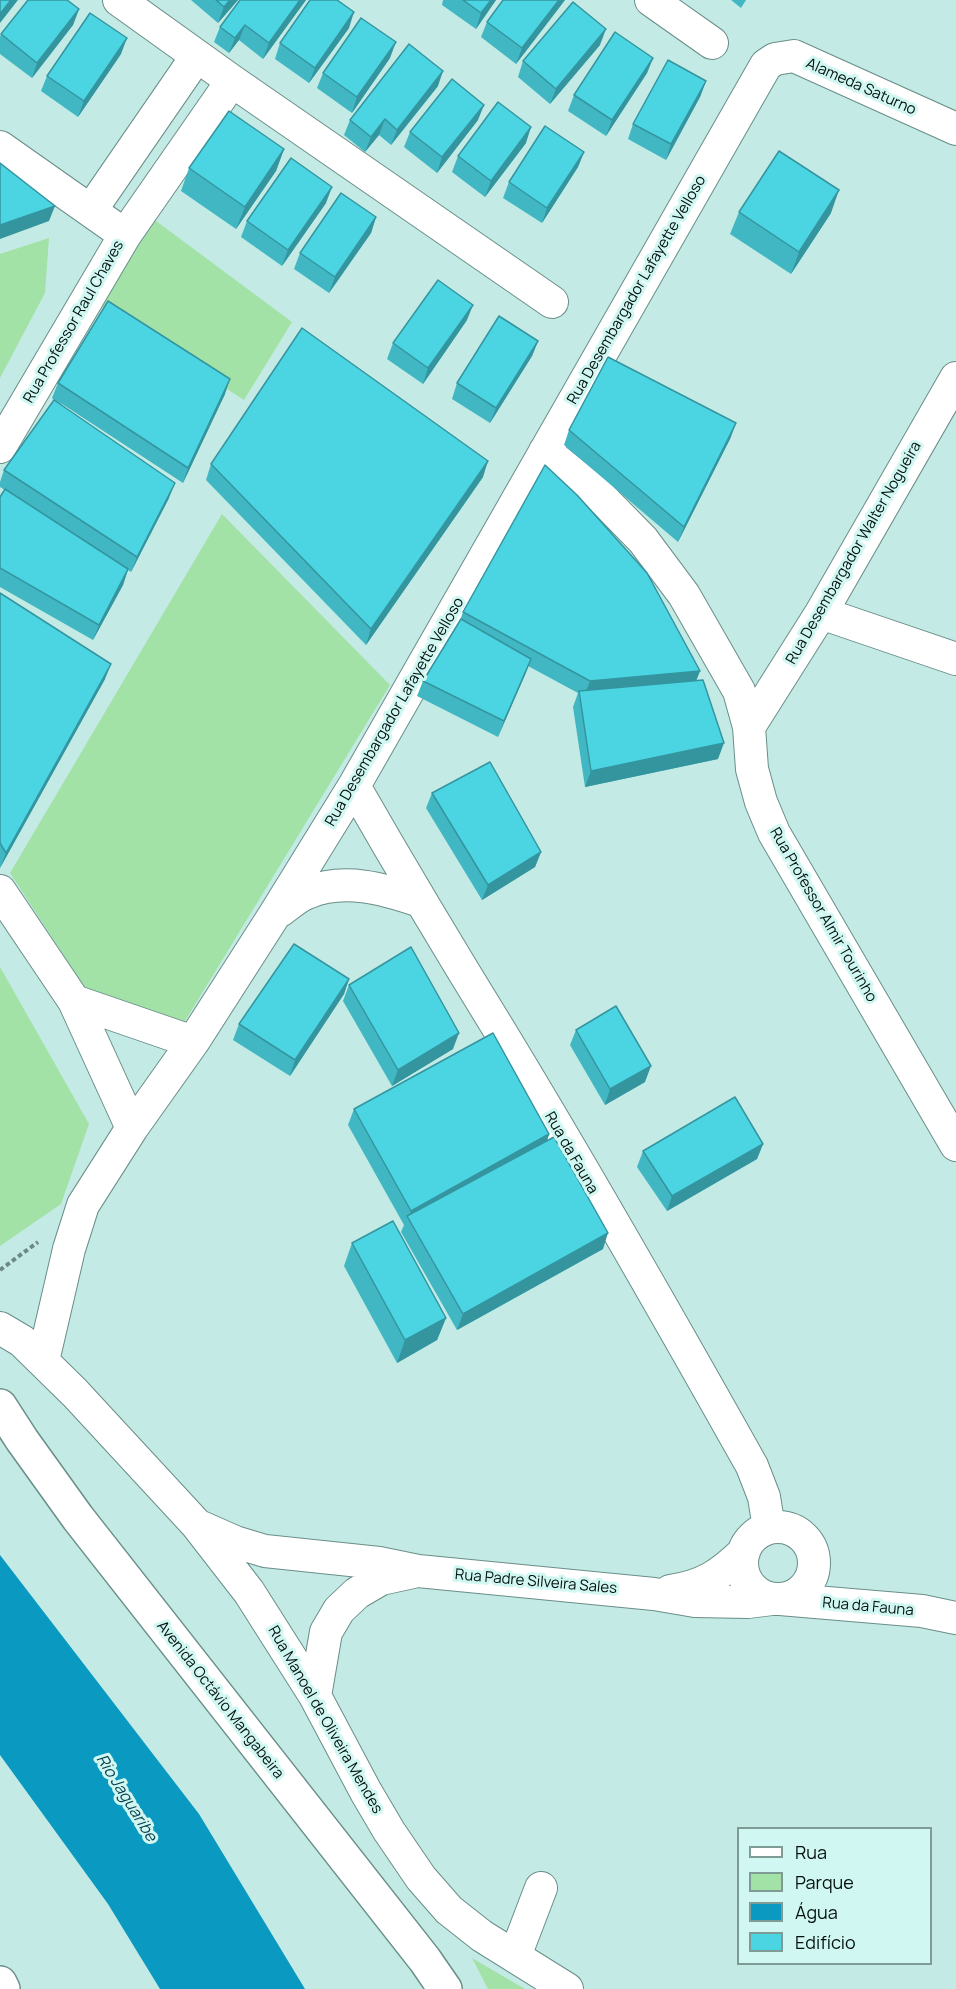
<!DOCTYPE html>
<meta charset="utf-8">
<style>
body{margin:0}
#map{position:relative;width:956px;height:1989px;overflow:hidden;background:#c3eae4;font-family:Manrope,sans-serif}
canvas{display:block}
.legend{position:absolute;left:737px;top:1827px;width:195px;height:138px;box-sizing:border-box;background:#d0f7f1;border:2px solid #7e9b96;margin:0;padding:8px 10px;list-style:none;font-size:18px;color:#03100e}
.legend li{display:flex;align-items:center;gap:12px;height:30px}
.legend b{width:30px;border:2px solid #7e9b96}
</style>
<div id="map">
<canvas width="956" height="1989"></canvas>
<ul class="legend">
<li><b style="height:8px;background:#fff"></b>Rua</li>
<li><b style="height:16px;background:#a3e2a7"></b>Parque</li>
<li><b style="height:16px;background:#0a99c0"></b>Água</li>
<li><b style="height:16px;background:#4bd5e3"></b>Edifício</li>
</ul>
</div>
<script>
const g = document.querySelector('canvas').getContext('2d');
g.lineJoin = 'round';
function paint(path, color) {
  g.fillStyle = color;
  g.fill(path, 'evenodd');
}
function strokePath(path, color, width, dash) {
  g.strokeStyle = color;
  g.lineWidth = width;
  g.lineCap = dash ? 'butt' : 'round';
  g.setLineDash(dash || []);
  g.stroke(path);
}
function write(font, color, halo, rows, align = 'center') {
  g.font = font + ' Manrope,sans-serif';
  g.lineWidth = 6;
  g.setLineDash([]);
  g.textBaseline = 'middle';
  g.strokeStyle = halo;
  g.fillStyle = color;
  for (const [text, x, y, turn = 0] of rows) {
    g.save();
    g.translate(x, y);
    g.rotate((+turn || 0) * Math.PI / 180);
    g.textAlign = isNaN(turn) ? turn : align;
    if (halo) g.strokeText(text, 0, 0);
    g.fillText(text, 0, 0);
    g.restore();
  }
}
paint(new Path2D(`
 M152,218L292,322L244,400L99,305Z
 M49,238L45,293L0,378V254Z
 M222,514L390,685L182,1026L91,997L10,873Z
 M0,967L89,1124L61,1204L0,1246Z
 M472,1958L525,1989H488Z`), '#a3e2a7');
paint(new Path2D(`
 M0,1555L199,1814L305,1989H160L108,1904L0,1755Z`), '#0a99c0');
const minor = new Path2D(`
 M119,0L232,81L552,302
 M651,0L712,43
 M0,147L125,235L0,447
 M91,210L197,56
 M125,235L232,81
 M545,451L597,493L643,540L684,595L739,691L749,727L752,769L761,802L774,833L956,1145
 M821,613L956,659
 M749,727L821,613L956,378
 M354,786C401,868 450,950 500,1031C587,1174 670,1320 752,1466L764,1497L769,1528
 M0,891L74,1001L132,1128
 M280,911C288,905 297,897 307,893C344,877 384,889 420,901
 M74,1001L193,1042
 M0,1328L22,1341L75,1393L197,1525L249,1592L315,1696L366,1792L389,1831L421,1878L449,1910L482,1936L567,1989
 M43,1361L69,1249L83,1205L132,1128L193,1042L275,914L354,786L766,65L775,59L794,56L956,129
 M201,1527L235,1542L265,1551L379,1563L418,1571L654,1594L695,1601L748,1602L772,1599
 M742 1563a36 36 0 1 1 72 0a36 36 0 1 1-72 0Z
 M670,1591C704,1586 720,1575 744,1552
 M780,1599L922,1611L956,1618
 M315,1696L326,1632L339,1610L357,1593L381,1579L413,1572
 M515,1956L541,1888`);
const major = new Path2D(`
 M0,1406L22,1440L78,1518L425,1960L445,1989
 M0,1983L3,1989`);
strokePath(minor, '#6a8e89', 34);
strokePath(major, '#6a8e89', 36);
strokePath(new Path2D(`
 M0,1270L38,1242`), '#6d8984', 4, [4.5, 3]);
strokePath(minor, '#fff', 32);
strokePath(major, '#fff', 33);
paint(new Path2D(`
 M191,0H238L218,23Z
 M240,0H306L263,59L239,40L229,53L214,42L220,27Z
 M443,0H496L476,29L442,5Z
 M565,0L516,64L481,37L487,22Z
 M731,0H746L741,8Z
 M79,9L73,25L32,78L0,54V37L1,34Z
 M349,28L309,83L275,59L280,43Z
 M600,45L550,104L518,77L523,61Z
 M121,54L78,117L41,91L47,76Z
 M390,58L352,113L317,88L323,73Z
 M653,58L647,73L606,136L568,111L574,95Z
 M706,81L700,97L666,160L628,139L633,124Z
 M438,86L391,145L379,135L365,152L344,135L350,120Z
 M478,120L437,173L404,147L410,132Z
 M526,143L485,197L452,172L458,156Z
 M284,149L276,171L236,229L181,191L189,168Z
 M584,152L578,167L542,223L503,198L509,182Z
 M326,203L282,266L241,237L247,221Z
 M739,212L831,213L791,274L730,234Z
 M376,217L371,233L329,293L294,269L300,253Z
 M467,320L423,384L387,359L393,343Z
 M538,341L532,356L490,423L452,399L457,383Z
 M58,383L225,394L183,483L59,402L169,498L131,572L128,570L123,585L93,640L0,587V497L5,490L0,487V482L4,470L54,400L52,398Z
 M736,423L730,439L678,542L564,445L569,430Z
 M211,464L483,477L366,645L206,480Z
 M0,593L105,679L0,868Z
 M463,612L700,671L696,681L718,759L585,787L573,707L578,693L528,666L498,737L417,696L423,681L459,623Z
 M432,793L541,852L535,867L482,900L426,808Z
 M349,979L344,994L290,1076L233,1040L239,1024Z
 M349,985L453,1049L392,1086L343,1001Z
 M576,1030L645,1082L605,1105L570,1045Z
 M354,1109L549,1134L547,1141L603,1249L457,1330L401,1232L404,1225L348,1125Z
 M763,1144L757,1159L667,1211L637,1167L643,1151Z
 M352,1243L446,1318L437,1340L397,1363L344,1266Z`), '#40b7c3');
paint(new Path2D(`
 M11,0H18L0,23V14Z
 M230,0H238L218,23L224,7Z
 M300,0H306L263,59L269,43Z
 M491,0H496L476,29L481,13Z
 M559,0H565L516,64L522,48Z
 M79,9L73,25L32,78L37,63Z
 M354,12L349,28L309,83L315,68Z
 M245,25L239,40L229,53L235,38Z
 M606,29L600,45L550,104L556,89Z
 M127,38L121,54L78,117L84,101Z
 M396,42L390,58L352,113L357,97Z
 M653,58L647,73L606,136L612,120Z
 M443,71L438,86L391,145L397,130Z
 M706,81L700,97L666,160L671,144Z
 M484,105L478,120L437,173L442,157Z
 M385,119L379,135L365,152L371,137Z
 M531,127L526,143L485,197L491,181Z
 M284,149L276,171L236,229L245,207Z
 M584,152L578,167L542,223L547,208Z
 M332,187L326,203L282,266L288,250Z
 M839,190L831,213L791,274L799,252Z
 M55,206L49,221L0,239V225Z
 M376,217L371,233L329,293L335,277Z
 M473,305L467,320L423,384L428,368Z
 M538,341L532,356L490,423L496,408Z
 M230,379L225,394L183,483L188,468Z
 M736,423L730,439L678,542L684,527Z
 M488,461L483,477L366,645L371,629Z
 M175,483L169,498L131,572L137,557Z
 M128,569L123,585L93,640L99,625Z
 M531,659L525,675L498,737L504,721Z
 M111,664L105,679L0,868L6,853Z
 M700,671L694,686L584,697L590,681Z
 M724,743L718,759L585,787L591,771Z
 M541,852L535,867L482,900L488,885Z
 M349,979L344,994L290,1076L295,1060Z
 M459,1033L453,1049L392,1086L398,1070Z
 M651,1066L645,1082L605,1105L610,1089Z
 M549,1134L544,1150L408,1218L411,1211Z
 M763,1144L757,1159L667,1211L672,1196Z
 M608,1233L603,1249L457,1330L463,1314Z
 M446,1318L437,1340L397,1363L405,1340Z`), '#34959f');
const building = new Path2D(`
 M0,0H11L0,14Z
 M28,0H67L79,9L37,63L1,34Z
 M216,0H230L224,7Z
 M240,0H300L269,43L245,25L235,38L220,27Z
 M310,0H337L354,12L315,68L280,43Z
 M463,0H491L481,13Z
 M503,0H559L522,48L487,22Z
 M573,2L606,29L556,89L523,61Z
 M90,13L127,38L84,101L47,76Z
 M361,18L396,42L357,97L323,73Z
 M615,32L653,58L612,120L574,95Z
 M409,44L443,71L397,130L385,119L371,137L350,120Z
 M668,60L706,81L671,144L633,124Z
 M452,79L484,105L442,157L410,132Z
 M498,102L531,127L491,181L458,156Z
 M229,111L284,149L245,207L189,168Z
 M545,126L584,152L547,208L509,182Z
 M779,151L839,190L799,252L739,212Z
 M291,158L332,187L288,250L247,221Z
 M0,163L55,206L0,225Z
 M341,193L376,217L335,277L300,253Z
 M438,280L473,305L428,368L393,343Z
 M108,301L230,379L188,468L58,383Z
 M499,316L538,341L496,408L457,383Z
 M302,328L488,461L371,629L211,464Z
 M608,357L736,423L684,527L569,430Z
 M54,400L175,483L137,557L4,470Z
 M545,465L577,495L647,573L700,671L590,681L463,612Z
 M5,489L128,569L99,625L0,568V497Z
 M0,593L111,664L6,853L0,843Z
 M461,619L531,659L504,721L423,681Z
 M703,680L724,743L591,771L579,691Z
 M490,762L541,852L488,885L432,793Z
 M294,944L349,979L295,1060L239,1024Z
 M411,947L459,1033L398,1070L349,985Z
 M616,1006L651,1066L610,1089L576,1030Z
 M493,1033L549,1134L411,1211L354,1109Z
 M735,1097L763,1144L672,1196L643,1151Z
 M554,1137L608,1233L463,1314L407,1216Z
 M393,1221L446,1318L405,1340L352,1243Z`);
paint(building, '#4bd5e3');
strokePath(building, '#34959f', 1.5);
write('15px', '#03100e', '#d0f7f1', [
 ["Alameda Saturno",861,87,24],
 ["Rua Desembargador Lafayette Velloso",637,290,-60],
 ["Rua Professor Raul Chaves",74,322,-60],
 ["Rua Desembargador Walter Nogueira",854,553,-60],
 ["Rua Desembargador Lafayette Velloso",395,712,-60],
 ["Rua Professor Almir Tourinho",823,915,60],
 ["Rua da Fauna",571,1153,60],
 ["Rua Padre Silveira Sales",536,1582,5],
 ["Rua da Fauna",868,1607,5],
 ["Avenida Octávio Mangabeira",220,1700,52],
 ["Rua Manoel de Oliveira Mendes",325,1720,60]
]);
write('italic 16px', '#073d4d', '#d0f7f1', [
 ["Rio Jaguaribe",126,1798,58]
]);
</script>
